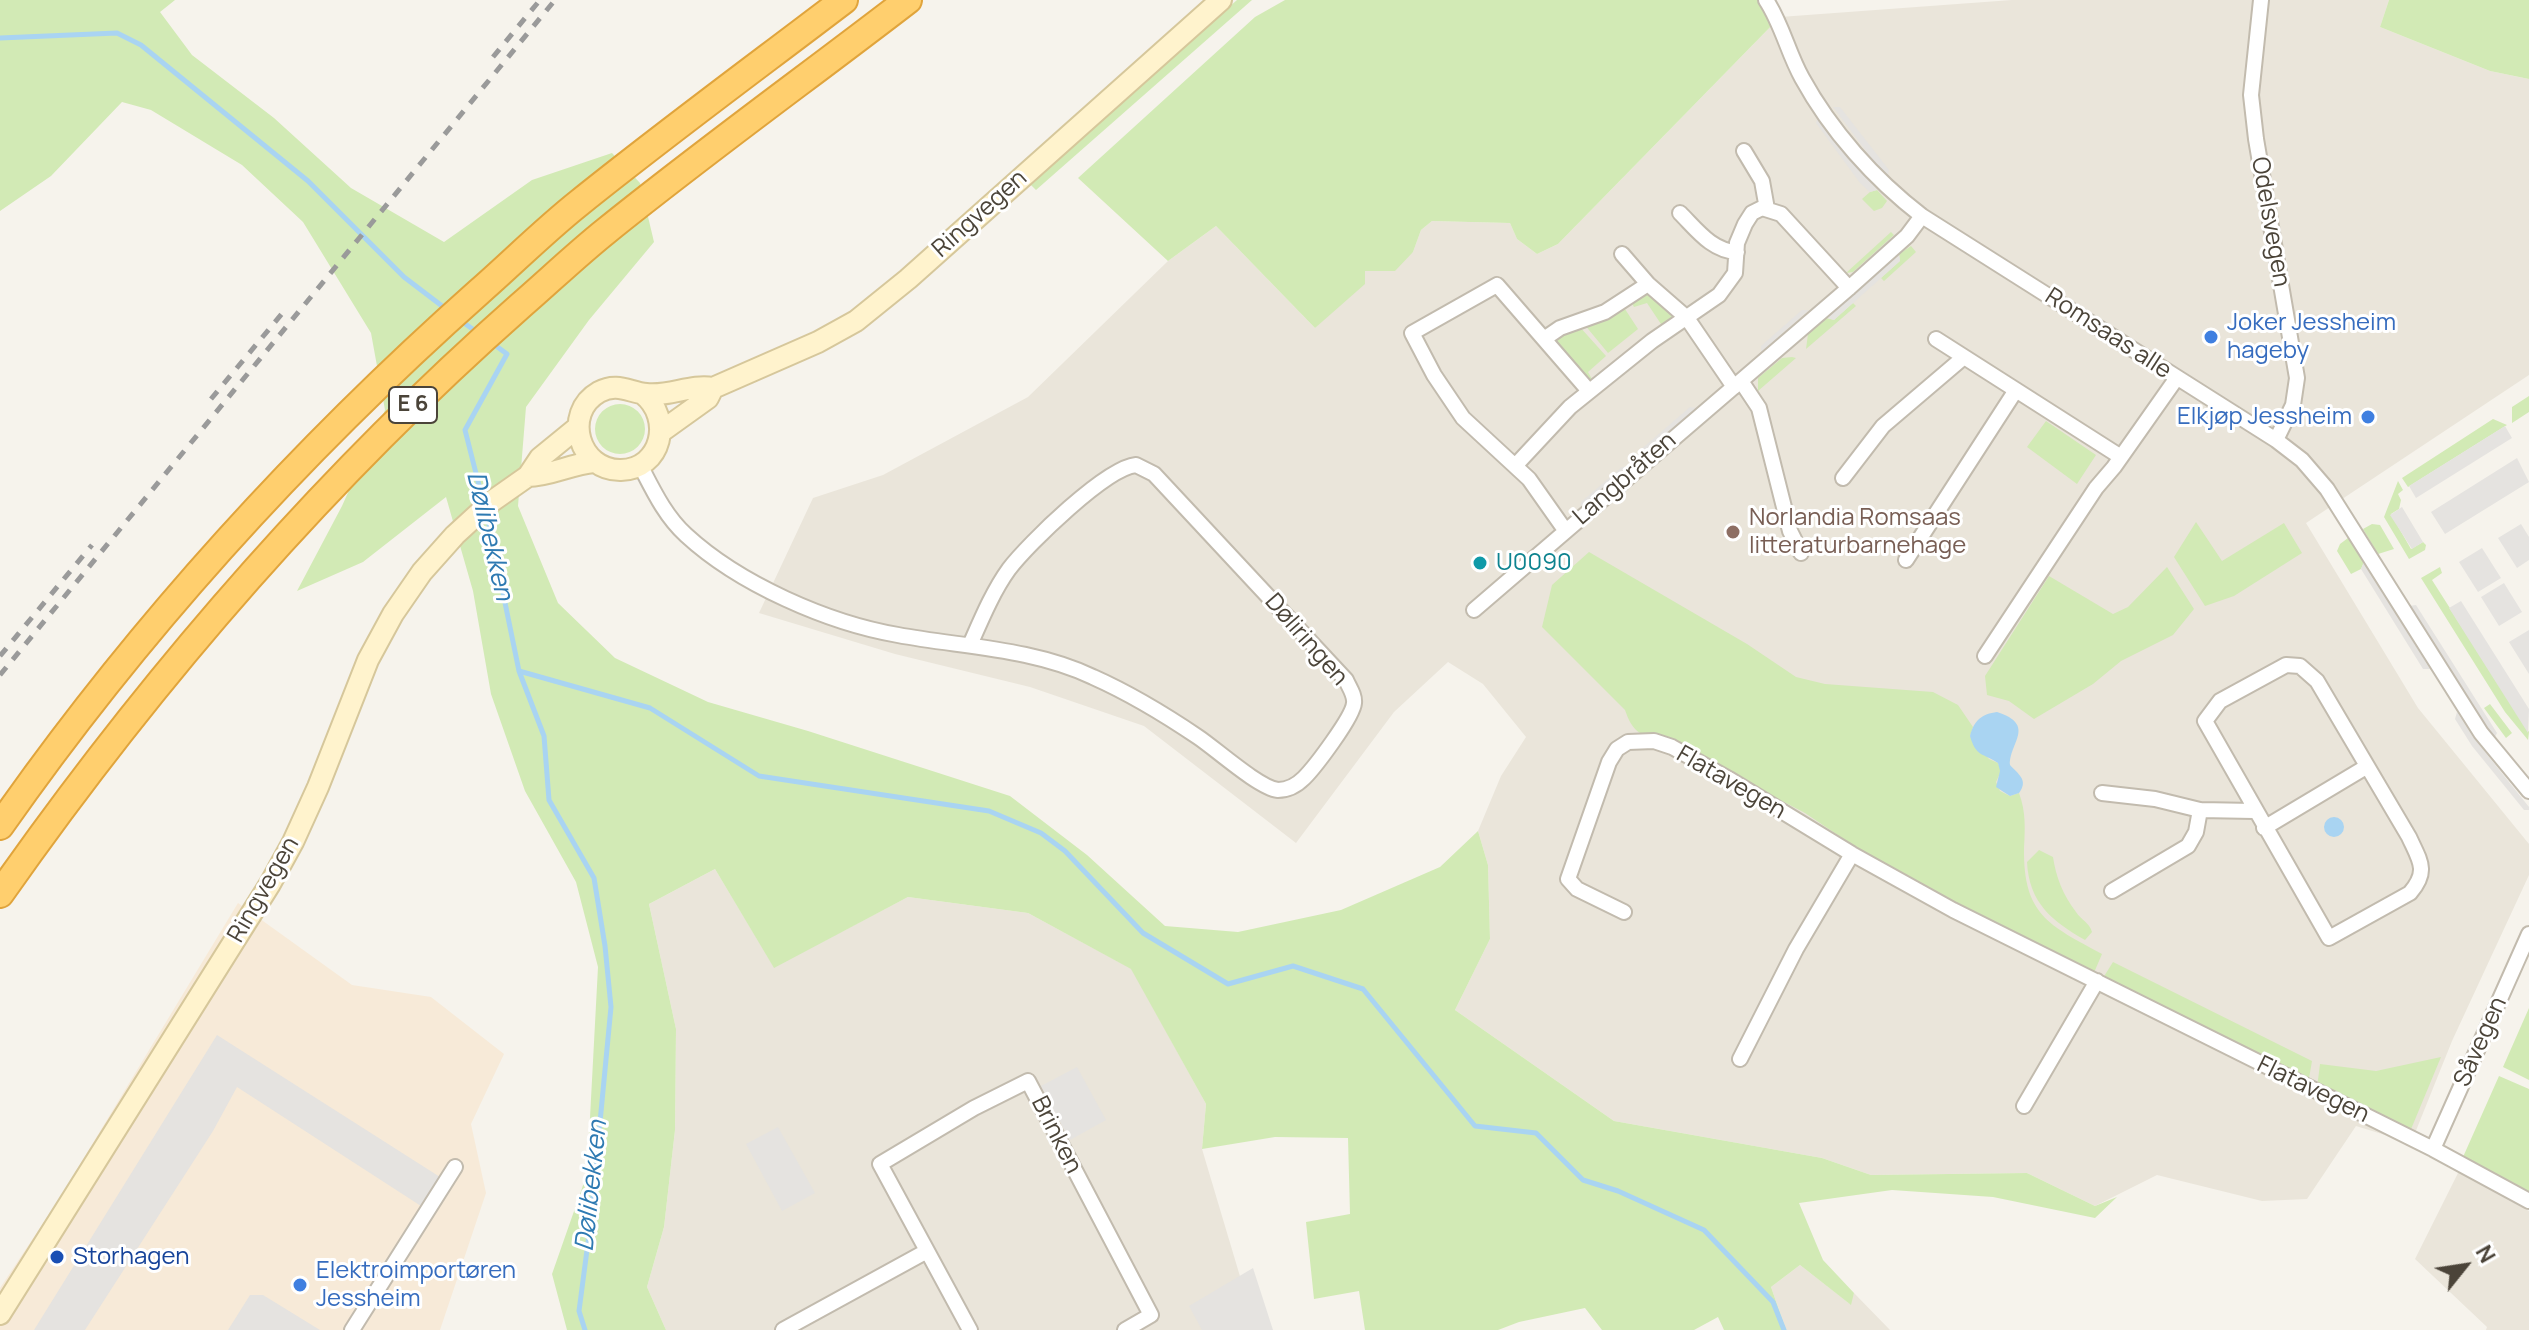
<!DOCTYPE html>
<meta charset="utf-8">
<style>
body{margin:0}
#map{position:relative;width:2529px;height:1330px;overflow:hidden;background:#f6f3ec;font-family:Manrope,sans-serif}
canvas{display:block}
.north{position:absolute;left:2425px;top:1226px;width:80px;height:80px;-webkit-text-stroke:6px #fff;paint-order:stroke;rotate:60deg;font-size:22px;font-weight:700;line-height:32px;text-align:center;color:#4b4439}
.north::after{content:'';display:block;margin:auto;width:28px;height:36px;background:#4b4439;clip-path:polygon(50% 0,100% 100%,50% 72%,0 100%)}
</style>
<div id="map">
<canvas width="2529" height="1330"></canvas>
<div class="north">N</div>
</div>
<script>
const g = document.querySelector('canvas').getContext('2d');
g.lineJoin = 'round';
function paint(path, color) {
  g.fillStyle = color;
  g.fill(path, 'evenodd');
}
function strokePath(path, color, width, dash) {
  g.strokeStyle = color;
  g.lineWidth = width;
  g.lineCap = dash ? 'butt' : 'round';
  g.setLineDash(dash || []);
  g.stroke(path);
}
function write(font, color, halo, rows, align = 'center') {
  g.font = font + ' Manrope,sans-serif';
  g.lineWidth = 6;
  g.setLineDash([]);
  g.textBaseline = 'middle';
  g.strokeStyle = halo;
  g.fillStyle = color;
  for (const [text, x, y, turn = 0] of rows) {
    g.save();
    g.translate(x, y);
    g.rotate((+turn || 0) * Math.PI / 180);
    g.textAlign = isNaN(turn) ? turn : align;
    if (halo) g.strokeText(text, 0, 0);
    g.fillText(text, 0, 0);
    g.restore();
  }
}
paint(new Path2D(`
 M2012,0H2389L2380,27L2490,71L2529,79V375L2306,523L2418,708L2529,844V875L2452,1041L2411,1143L2356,1126L2307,1199L2262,1201L2157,1175L2095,1206L2027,1173L1871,1175L1822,1158L1614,1121L1455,1010L1490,939L1488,865L1478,831L1501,776L1526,737L1483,684L1448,662L1394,712L1296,843L1144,726L1030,687L895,654L759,613L813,498L883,475L1028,397L1168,261L1216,226L1315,328L1365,271L1413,252L1421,230L1432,221L1510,223L1517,239L1537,254L1558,244L1780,17Z
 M715,869L774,967L908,897L1028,913L1132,969L1206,1104L1202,1149L1256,1330H666L647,1287L664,1227L675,1130L676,1029L649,904Z
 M2459,1171L2529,1211V1330H2486L2487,1327L2415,1259Z
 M1800,1265L1850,1304L1854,1293L1890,1330H1786L1771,1287Z`), '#eae5da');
paint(new Path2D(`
 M238,903L352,985L431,997L504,1054L471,1124L486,1193L440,1330H0V1288L59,1199Z`), '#f7ead8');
paint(new Path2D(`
 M0,0H175L160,12L192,55L274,118L351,188L444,242L532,180L612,153L640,183L654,242L589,320L526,407L518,506L558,603L615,658L708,702L808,731L1010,796L1087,855L1165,926L1238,932L1341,910L1440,867L1478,831L1488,865L1490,939L1455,1010L1614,1121L1822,1158L1871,1175L2027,1173L2095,1206L2117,1197L2095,1218L1993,1197L1892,1190L1799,1203L1823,1260L1854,1293L1851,1305L1800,1265L1771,1287L1786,1330H1724L1718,1317L1694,1330H1602L1585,1308L1519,1322L1498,1330H1365L1359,1291L1314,1299L1306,1222L1350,1214L1348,1138L1275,1137L1202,1149L1206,1104L1131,969L1028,913L908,897L774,968L715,869L649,904L676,1029L675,1130L664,1227L647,1287L666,1330H567L552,1274L587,1174L598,967L576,882L525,791L491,694L473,591L446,497L363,562L297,591L342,506L385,410L371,333L303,222L242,165L151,110L122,102L51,176L0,211Z
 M1237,0H1252L1036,190L1030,184Z
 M1285,0H1762L1780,17L1558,244L1537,254L1517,239L1510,223L1432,221L1421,230L1413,252L1395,271H1365V284L1315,328L1216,226L1168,261L1078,178L1255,17Z
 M2389,0H2529V79L2490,71L2380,27Z
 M1877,190L1887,201L1882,208L1874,211L1862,199L1870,192Z
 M1891,232L1894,235L1853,272L1846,273Z
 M1911,246L1916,252L1884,281L1881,278L1900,261L1899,254Z
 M1649,293L1676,317L1663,327L1647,303L1634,307L1631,301Z
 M1853,303L1856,306L1806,349L1808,334L1826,318L1834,320Z
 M1623,306L1638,329L1608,353L1584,324Z
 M1579,326L1606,356L1588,372L1593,381L1586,379L1555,344L1556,337Z
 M1792,357L1796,358L1758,391V378L1782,358Z
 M2529,396V412L2512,423V407Z
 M595 429a25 25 0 1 1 50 0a25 25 0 1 1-50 0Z
 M2493,419L2507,425L2408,487L2402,478Z
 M2046,421L2096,455L2077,484L2027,447Z
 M2398,481L2403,490L2398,494L2401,500L2399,509L2391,514L2411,549L2423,542L2426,545L2425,550L2409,559L2384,517Z
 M2196,522L2222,561L2284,523L2302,553L2234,596L2205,606L2174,557Z
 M2372,524L2380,525L2394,549L2378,554L2363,529Z
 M2348,538L2364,562L2361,569L2351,574L2337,551L2340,544Z
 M1589,552L1747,644L1796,677L1825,684L1933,692L1958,705L1973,727L1970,736L1989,759L1998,763L2001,771L1996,782L2000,791L2010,796L2019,793C2026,812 2025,828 2024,848C2023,915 2049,925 2102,954L2093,975L1939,897L1863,852L1805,813L1660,737C1639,737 1632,730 1625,710L1542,627L1552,585Z
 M2167,567L2194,609L2173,635L2121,661L2093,684L2034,719L2009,701L1987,695L1985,676L2049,576L2113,614L2128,607Z
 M2440,567L2442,573L2432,580L2529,732L2528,740L2505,712L2421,578Z
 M2490,704L2512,733L2506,738L2484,708Z
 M2039,850L2053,857C2056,877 2063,895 2076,912C2081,920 2089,922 2092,932L2085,940C2052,921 2029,903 2027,862Z
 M2113,962L2312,1061L2308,1084L2103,978Z
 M2529,1008V1080L2503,1067Z
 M2441,1057L2409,1134L2317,1088L2320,1064L2376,1071Z
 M2499,1076L2529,1089V1195L2463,1157Z`), '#d2eab5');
paint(new Path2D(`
 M1833,107H1840L1889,170L1887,179Z
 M1818,117L1844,150L1877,190L1870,192L1860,183L1816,123Z
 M1899,253L1900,261L1834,320L1825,317Z
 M1802,310H1809L1761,352V346Z
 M1690,407L1697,408L1637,460L1638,452Z
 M2505,426L2512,438L2416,498L2409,486Z
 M2517,458L2529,482L2445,534L2431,512Z
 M1622,467H1629L1580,510L1581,502Z
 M2402,507L2423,542L2412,549L2390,515Z
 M2521,524L2529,537V560L2517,568L2498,538Z
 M2482,548L2501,578L2478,592L2459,562Z
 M2364,562L2430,669H2423L2361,569Z
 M2504,583L2522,612L2499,626L2481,597Z
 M2461,601L2529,709L2528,733L2449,608Z
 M2416,605L2497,733L2494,739L2409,606Z
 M2529,630V674L2509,642Z
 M2457,712L2473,737L2529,807V810H2524L2472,746L2455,719Z
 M217,1035L440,1177L421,1206L237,1087L213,1131L85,1330H34Z
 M1077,1067L1106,1120L1070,1140L1041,1086Z
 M778,1127L815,1193L782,1211L746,1144Z
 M1253,1268L1273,1330H1202L1189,1306Z
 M250,1295H263L320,1330H228Z`), '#e5e3e0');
paint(new Path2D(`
 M1997,712C2037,725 2009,743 2010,765C2018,774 2029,780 2019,793L2010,796L1996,787L2000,771L1998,763C1983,753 1976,757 1970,736C1974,720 1982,714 1997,712Z
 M2324 827a10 10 0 1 1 20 0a10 10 0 1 1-20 0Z`), '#a9d4f2');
strokePath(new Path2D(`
 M0,38L117,33L141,45L308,181L404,277L446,309
 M460,320L478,333
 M483,501L465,430L507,354L492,343
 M487,515L519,671L544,736L549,800L594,878L605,946L611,1007L590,1227L579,1311L585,1330
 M519,671L650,708L759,776L989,811L1041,833L1065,851L1143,933L1228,984L1293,966L1363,989L1475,1126L1536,1133L1583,1180L1618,1191L1704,1230L1773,1302L1784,1330`), '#a9d4f2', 5);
const street = new Path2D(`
 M1766,0C1782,24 1788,53 1802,78C1831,131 1874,179 1922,216L2276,440L2302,460L2327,489L2481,733L2529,791
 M2261,0L2251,95L2256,139L2297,378L2293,405L2276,440
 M1744,151L1762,181L1767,209
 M1680,213C1697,230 1712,251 1737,252
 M1622,254L1648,284L1687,318L1734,387
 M1544,339L1560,328L1605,312L1648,284
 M1936,339L2121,457
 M1741,381L1759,408L1790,531L1801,553
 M640,465C653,490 665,516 686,535C739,584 828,623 898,635C962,647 1032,648 1093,677C1129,693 1164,714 1198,737C1216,749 1259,788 1278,790C1288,790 1297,785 1304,778C1315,767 1353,717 1354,703C1355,695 1349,687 1346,680L1154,474L1136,465C1106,468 1029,543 1009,569C993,591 981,620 970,645
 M1515,466L1570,407L1652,341L1719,295L1735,273L1737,243L1745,224L1752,213L1762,208L1781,214L1849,288
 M1843,478L1883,426L1964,357
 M1565,530L1529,479L1463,418L1434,375L1412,333L1497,285L1589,391
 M1906,560L2016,390
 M1474,610L1849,288L1907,236L1922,216
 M1985,656L2096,488L2114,467L2176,379
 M2286,665L2300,666L2317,681L2409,837C2420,861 2429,871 2410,893L2329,938L2205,721L2220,701Z
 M2102,793L2155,799L2200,810L2254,811
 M2264,828L2366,767
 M2112,891L2188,846L2196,832L2200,810
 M1624,912L1577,889L1568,879L1609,762L1617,749L1628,742L1654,741L1672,747L1729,779L1852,854L1953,910L2433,1149L2529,1201
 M1740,1059L1796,949L1852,854
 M2024,1106L2097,981
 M2433,1149L2529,934
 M352,1330L455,1167
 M783,1330L927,1251
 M970,1330L880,1164L974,1108L1028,1081L1151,1315L1125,1330`);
const secondary = new Path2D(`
 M643,394C673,418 662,469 621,470C579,471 562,413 599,392C617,382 629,392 646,394C669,397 691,384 713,388L818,342L856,321L908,279L1221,0
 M662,431L708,398L713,388
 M528,476C550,476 571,464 594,462
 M0,1314L270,884L293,842L318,787L368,660L393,614L422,572L455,535L491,502L528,476L540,458L578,427`);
const highway = new Path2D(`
 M0,826C138,629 301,450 480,291C513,262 545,230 579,203C666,133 756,67 844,0
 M0,894C151,679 322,481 519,307C548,282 576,255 606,231C705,151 808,77 908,0`);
strokePath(street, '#c2bbae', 18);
strokePath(secondary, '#d6c79b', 24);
strokePath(highway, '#e0a43c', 30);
strokePath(street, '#fff', 14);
strokePath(secondary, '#fff3cd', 20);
strokePath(highway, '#ffcf6e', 26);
strokePath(new Path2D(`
 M493,57L540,0
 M211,399L285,310
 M0,656L92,545
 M0,675L555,0`), '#9a9a9a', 5, [10, 10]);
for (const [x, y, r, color] of [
 [2211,337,8,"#3f7fe0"],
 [2368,417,8,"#3f7fe0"],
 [1733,532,8,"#8d6e63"],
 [1480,563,8,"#0f9aa8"],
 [57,1257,8,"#1a4fb4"],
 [300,1285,8,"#3f7fe0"]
]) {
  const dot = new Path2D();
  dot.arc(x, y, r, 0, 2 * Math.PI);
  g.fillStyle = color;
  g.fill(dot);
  strokePath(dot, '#fff', 3);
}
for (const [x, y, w] of [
 [413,405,48]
]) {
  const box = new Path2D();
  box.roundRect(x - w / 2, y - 18, w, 36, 6);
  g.fillStyle = '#fff';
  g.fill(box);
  strokePath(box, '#4b4439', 2);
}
write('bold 22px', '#4b4439', null, [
 ["E 6",413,405]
]);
write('24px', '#4b4439', '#fff', [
 ["Ringvegen",980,214,-42],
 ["Odelsvegen",2270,222,80],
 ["Romsaas alle",2108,334,33],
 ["Langbråten",1625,479,-41],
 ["Døliringen",1306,640,49],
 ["Flatavegen",1731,783,30],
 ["Ringvegen",264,890,-60],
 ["Såvegen",2481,1042,-66],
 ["Flatavegen",2313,1090,26],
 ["Brinken",1056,1135,63]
]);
write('24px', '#366cbe', '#fff', [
 ["Joker Jessheim",2227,323],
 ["hageby",2227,351],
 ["Elkjøp Jessheim",2352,417,"right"],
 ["Elektroimportøren",316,1271],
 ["Jessheim",316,1299]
], 'left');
write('24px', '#785e54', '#fff', [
 ["Norlandia Romsaas",1749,518],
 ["litteraturbarnehage",1749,546]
], 'left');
write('24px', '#0d838f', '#fff', [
 ["U0090",1496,563]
], 'left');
write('24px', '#164399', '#fff', [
 ["Storhagen",73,1257]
], 'left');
write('italic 26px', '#2e7ab2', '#fff', [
 ["Dølibekken",489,536,77],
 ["Dølibekken",592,1186,-84]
]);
</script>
